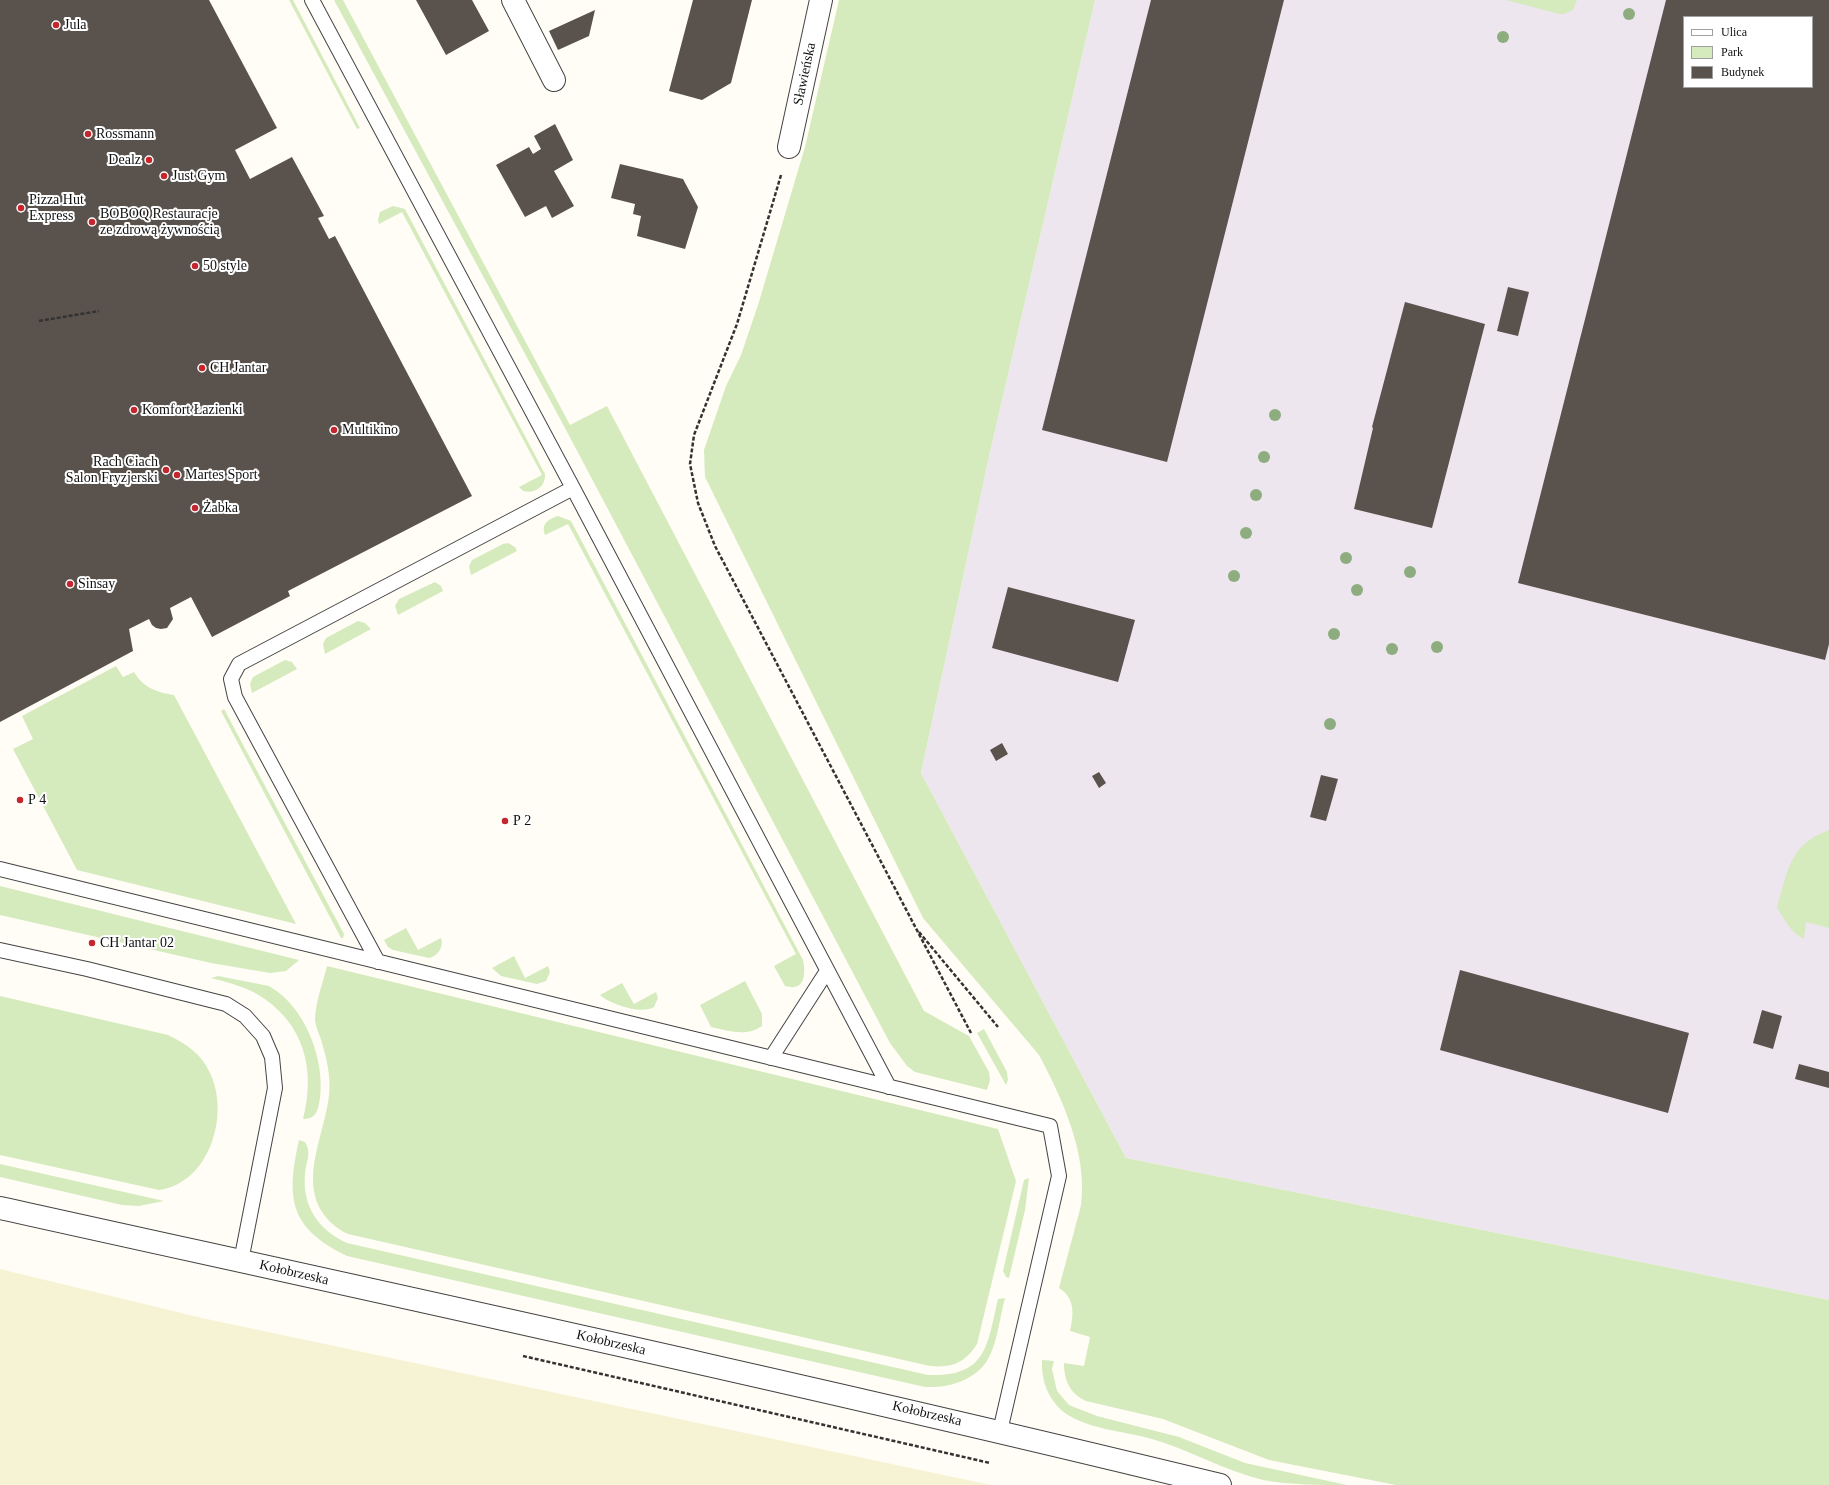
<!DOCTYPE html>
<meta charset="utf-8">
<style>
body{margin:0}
#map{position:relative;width:1829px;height:1485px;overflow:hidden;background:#fffdf5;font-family:Georgia,serif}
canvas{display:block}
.legend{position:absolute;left:1683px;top:16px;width:130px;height:72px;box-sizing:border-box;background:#fff;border:1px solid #a0a0a0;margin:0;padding:5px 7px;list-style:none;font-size:12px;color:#111}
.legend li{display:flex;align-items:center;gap:8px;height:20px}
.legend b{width:20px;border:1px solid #a0a0a0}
</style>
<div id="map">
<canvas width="1829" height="1485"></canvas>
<ul class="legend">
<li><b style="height:5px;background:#fff"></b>Ulica</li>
<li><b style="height:11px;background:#d5ebbd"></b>Park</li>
<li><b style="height:11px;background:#5a524d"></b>Budynek</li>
</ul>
</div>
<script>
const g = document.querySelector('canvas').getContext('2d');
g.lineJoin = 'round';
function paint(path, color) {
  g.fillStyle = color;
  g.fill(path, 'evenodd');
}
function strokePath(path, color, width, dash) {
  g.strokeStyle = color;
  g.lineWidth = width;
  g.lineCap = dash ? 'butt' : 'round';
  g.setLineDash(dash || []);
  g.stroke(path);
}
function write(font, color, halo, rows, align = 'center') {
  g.font = font + ' Georgia,serif';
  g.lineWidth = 4;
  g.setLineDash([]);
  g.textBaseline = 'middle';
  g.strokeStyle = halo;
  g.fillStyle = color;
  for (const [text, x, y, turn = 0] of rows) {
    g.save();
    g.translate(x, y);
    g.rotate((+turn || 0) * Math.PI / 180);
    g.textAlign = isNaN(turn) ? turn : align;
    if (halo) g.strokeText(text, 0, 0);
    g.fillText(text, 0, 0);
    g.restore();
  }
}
paint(new Path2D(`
 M1095,0H1829V1300L1126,1158L921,773L990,452ZM1684,17H1812V87H1684Z`), '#eee6ef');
paint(new Path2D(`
 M0,1269L202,1318L991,1485H0Z`), '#f6f3d4');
paint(new Path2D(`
 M289,0H293L360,128L357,129Z
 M334,0H343L570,425L607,406L924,1011L969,1036L989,1072L990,1080L987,1090L915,1072L907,1066L890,1043L565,428Z
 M839,0H1095L990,452L921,773L1126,1158L1829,1300V1485H1396L1269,1460L1163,1419L1086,1401C1070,1394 1064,1380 1064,1363L1084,1366L1090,1337L1070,1331C1074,1314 1075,1298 1059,1288C1064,1269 1069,1250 1074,1232C1076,1223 1079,1214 1081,1205C1088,1154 1062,1098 1039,1055L923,918L705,477L704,450L726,386L741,355L758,305L805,147Z
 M1506,0H1577L1573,10L1564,14H1559Z
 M393,206L405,209L545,474C546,487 534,494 523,491L519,487L542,475L402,212L379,224L378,220L380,212Z
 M558,516L571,521L803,960C806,974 805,992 785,986L774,966L796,954L568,524L545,535C541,524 548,519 558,516Z
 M508,543L515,547L517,551L471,575L469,566L472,560L503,544Z
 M435,582L441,586L443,591L398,615L395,606L399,599Z
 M358,621L365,623L371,629L325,654L323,644L326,638Z
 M285,660L292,662L297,669L252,693L250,684L253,677Z
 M116,666L123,677L134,672C144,688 156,692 174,695L296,924L77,870L13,749L33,739L22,716Z
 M224,709L344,934L343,938H341L221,711Z
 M1829,830V928L1806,922L1804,939C1791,933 1784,919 1777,907C1788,870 1789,845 1829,830Z
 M0,886L299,960L286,971L270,973L211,963L0,915Z
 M406,928L418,950L441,938C444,947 438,956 429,958L393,950L388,947L384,940Z
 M514,956L525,978L548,966L550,972L546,981L537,984L501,976L492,968Z
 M327,966L998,1129L1016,1181L977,1344C965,1363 952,1368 930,1366L348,1234C331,1226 317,1211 314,1191C309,1160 326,1125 329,1095C331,1077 327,1060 322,1043C320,1035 316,1029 315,1020C315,1003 323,983 327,966Z
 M218,976L269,986C305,1006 325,1059 320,1098C318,1110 317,1119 303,1119C316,1069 304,1022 257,994C243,986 226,982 211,978Z
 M745,981L762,1014V1026C746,1037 729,1031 711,1027L700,1005Z
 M622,983L634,1004L656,992L658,998L654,1007C642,1015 610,1004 600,995Z
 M0,996L168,1035C185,1043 202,1054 210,1073C230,1114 210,1183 159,1190L0,1155Z
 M984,1029L1007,1072L1008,1080L1006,1085L977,1033Z
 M299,1140L305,1142C312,1153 306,1162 305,1174C302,1207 319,1230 347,1243L928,1375C987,1377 987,1346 998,1299L1005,1298C1000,1316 998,1338 990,1355C979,1380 949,1388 925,1387L347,1256C289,1228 286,1198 299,1140Z
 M0,1164L164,1201L139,1206L122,1205L0,1177Z
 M1029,1178L1025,1210L1009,1278L1006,1277L1003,1271L1024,1180Z
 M1042,1360L1054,1361L1052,1369L1057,1391L1069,1405L1097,1416L1179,1437L1245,1463L1347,1485C1319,1485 1291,1485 1263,1480C1225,1471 1190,1450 1152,1439C1124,1431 1090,1430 1065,1413C1048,1400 1041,1380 1042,1360Z`), '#d5ebbd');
paint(new Path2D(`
 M0,0H209L277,128L235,150L250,179L292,157L324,216L318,218L329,239L335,236L472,496L288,591L290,596L212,637L191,597L170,608L173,619L167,628L161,629L156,628L152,625L149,619L129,629L133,651L0,722Z
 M416,0H472L489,31L446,55Z
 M693,0H752L731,83L702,100L669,91Z
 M1151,0H1284L1167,462L1042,430Z
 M1666,0H1829V644L1825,660L1518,583ZM1684,17H1812V87H1684Z
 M595,10L589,36L558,50L549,31Z
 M555,124L573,160L554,171L574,206L552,218L546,206L525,217L496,165L529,147L533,154L541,149L534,136Z
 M620,164L683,179L698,207L685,249L637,236L641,216L633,214L635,204L611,198Z
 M1508,287L1529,292L1518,336L1497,331Z
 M1405,302L1485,324L1432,528L1354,509L1373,428L1372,427Z
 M1008,587L1135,620L1118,682L992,648Z
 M1002,743L1008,754L996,761L990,750Z
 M1099,772L1106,783L1099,788L1092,776Z
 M1321,775L1338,779L1326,821L1310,817Z
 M1460,970L1689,1033L1668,1113L1440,1050Z
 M1762,1010L1782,1016L1773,1049L1753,1043Z
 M1799,1064L1829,1072V1088L1795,1079Z`), '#5a524d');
const service = new Path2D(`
 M312,0L573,488L889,1087
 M0,869L1050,1126L1059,1176L1000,1431
 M0,950L87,969L226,1004L245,1016L263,1036L272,1057L275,1088L241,1261
 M378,962L235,697L231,679L239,664L573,488
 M771,1058L827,971`);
const minor = new Path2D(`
 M513,0L554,80
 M789,147L821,0
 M0,1208C407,1298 815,1386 1220,1485`);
strokePath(service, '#444', 16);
strokePath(minor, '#444', 24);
strokePath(new Path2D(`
 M781,175L737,324L694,435L690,464L698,503L715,546L971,1033
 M39,321L99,311
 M919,932L998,1027
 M523,1356L990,1463`), '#333', 2.5, [4, 2]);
strokePath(service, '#fff', 14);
strokePath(minor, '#fff', 22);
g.fillStyle = '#8dad7f';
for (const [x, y] of [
 [1629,14],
 [1503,37],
 [1275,415],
 [1264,457],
 [1256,495],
 [1246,533],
 [1346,558],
 [1410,572],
 [1234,576],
 [1357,590],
 [1334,634],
 [1437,647],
 [1392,649],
 [1330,724]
]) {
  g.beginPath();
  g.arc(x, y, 6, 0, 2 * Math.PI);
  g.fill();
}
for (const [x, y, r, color] of [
 [56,25,4,"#c4262e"],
 [88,134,4,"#c4262e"],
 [149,160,4,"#c4262e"],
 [164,176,4,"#c4262e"],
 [21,208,4,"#c4262e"],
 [92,222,4,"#c4262e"],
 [195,266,4,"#c4262e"],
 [202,368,4,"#c4262e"],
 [134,410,4,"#c4262e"],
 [334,430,4,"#c4262e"],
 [166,470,4,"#c4262e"],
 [177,475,4,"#c4262e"],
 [195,508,4,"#c4262e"],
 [70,584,4,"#c4262e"],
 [20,800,4,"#c4262e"],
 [505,821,4,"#c4262e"],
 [92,943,4,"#c4262e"]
]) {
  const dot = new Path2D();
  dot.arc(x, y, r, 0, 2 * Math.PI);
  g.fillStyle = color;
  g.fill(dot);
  strokePath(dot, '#fff', 1.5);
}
write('14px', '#111', '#fff', [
 ["Jula",64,25],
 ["Rossmann",96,134],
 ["Dealz",141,160,"right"],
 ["Just Gym",172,176],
 ["Pizza Hut",29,200],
 ["Express",29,216],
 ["BOBOQ Restauracje",100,214],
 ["ze zdrową żywnością",100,230],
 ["50 style",203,266],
 ["CH Jantar",210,368],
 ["Komfort Łazienki",142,410],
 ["Multikino",342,430],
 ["Rach Ciach",158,462,"right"],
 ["Salon Fryzjerski",158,478,"right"],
 ["Martes Sport",185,475],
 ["Żabka",203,508],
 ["Sinsay",78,584],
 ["P 4",28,800],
 ["P 2",513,821],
 ["CH Jantar 02",100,943]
], 'left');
write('14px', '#111', '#fff', [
 ["Sławieńska",805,74,-78],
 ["Kołobrzeska",294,1273,13],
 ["Kołobrzeska",611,1343,13],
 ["Kołobrzeska",927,1414,13]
]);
</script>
